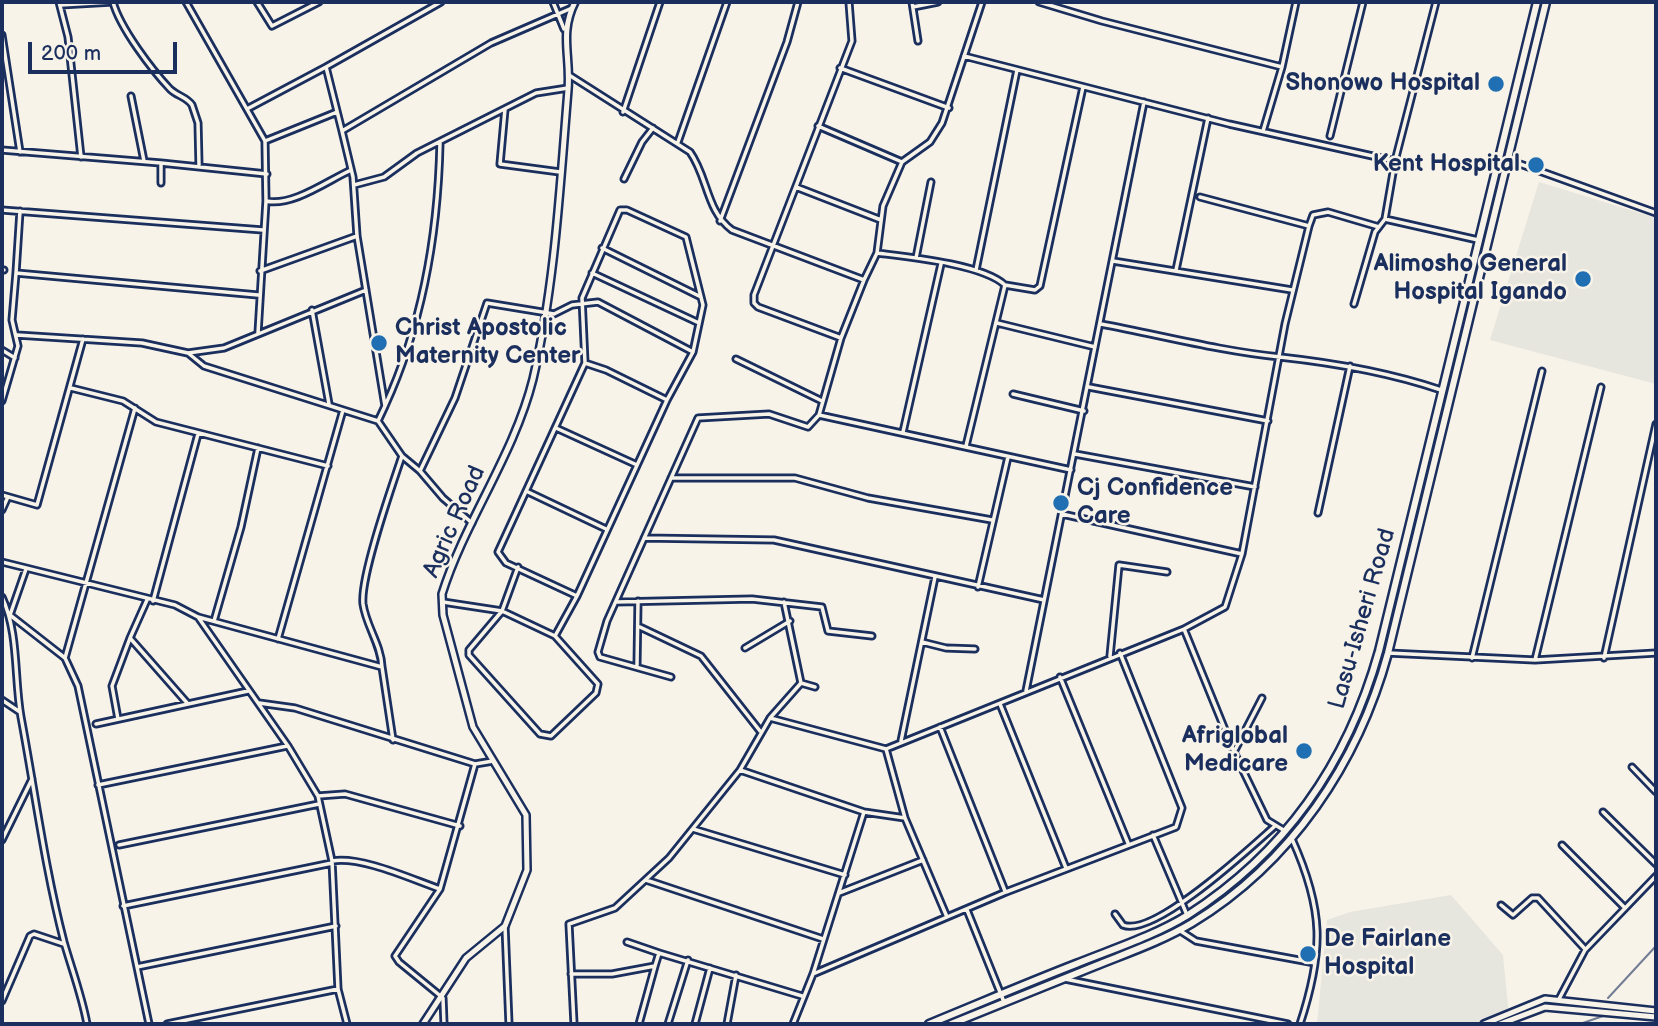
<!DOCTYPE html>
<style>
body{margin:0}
#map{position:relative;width:1658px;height:1026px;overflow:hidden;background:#f7f3e8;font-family:"Balsamiq Sans",sans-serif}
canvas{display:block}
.frame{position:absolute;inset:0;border:4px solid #1b2f5e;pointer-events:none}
.scale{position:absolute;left:28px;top:42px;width:149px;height:32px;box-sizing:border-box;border:4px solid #1b2f5e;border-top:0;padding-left:9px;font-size:21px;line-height:24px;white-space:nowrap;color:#1b2f5e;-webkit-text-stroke:5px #f7f3e8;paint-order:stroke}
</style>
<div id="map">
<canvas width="1658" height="1026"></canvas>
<div class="frame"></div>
<div class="scale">200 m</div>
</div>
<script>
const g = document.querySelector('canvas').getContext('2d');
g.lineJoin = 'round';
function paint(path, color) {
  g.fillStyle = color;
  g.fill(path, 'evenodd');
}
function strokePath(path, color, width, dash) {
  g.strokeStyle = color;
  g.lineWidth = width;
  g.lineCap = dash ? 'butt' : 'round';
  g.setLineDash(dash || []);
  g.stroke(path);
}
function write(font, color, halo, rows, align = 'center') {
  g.font = font + ' "Balsamiq Sans",sans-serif';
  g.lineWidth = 5;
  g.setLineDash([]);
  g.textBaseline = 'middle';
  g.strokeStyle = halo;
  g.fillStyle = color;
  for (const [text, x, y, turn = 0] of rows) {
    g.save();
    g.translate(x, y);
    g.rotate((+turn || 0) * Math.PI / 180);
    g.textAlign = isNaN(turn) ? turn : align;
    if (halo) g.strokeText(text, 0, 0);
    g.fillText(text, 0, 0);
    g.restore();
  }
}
paint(new Path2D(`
 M1539,182L1656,218V384L1490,340Z
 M1451,895L1503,955L1509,1016L1492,1024H1317L1327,920L1350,912Z`), '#e6e5de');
strokePath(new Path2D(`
 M1608,998L1656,946
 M1580,1024L1606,1015`), '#727c95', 2);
const street = new Path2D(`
 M59,2L68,37L81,157
 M113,2C120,28 152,70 170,89C177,96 187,97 192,105L198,123L199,165
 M186,2L265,141L266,201L258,333
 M257,2L272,26L319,2
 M553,2L564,29
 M912,2L918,41
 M1039,2L1102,21L1282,67L1263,131
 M60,5L113,2
 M913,7L938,2
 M2,35L20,152
 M964,56L1229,124L1395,161
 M1282,67L1296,2
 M840,68L949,108
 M569,75L690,152C708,177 706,211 732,230L864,280L877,253C909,257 982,264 1005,285
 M131,96L144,161
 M247,109L326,67
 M505,109L500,164L560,172
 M623,112L660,2
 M818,126L902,162
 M342,131L326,67L441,2
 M1330,136L1363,2
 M265,141L337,112
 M678,142L727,2
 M2,150L161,163
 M1509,160L1656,213
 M624,179L642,142L653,128
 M161,183V163L267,174
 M354,185L384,177L417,153L536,93L568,88
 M796,187L881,220
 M1200,197L1309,226
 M266,201C292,207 327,181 351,170
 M2,210L263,230
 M20,211L16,273L258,295
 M1385,219L1478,240
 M720,221L787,42L798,2
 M602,248L701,297
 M877,253L883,206L902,162L930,142L942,123L982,2
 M916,258L931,182
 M1113,261L1292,290
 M2,270H4
 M976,270L1017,70
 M1176,270L1208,118
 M260,271L357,236
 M592,273L699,323
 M1354,304L1375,232L1385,219L1395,161L1436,2
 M312,310L329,404
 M997,323L1095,347
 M1101,324C1160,335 1220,351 1280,357C1335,363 1388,372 1441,390
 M17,335L142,343L188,353L224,348L366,290
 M841,338L758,307L754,303V295L852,41L849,2
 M2,350L15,358
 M188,353L204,366L378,421L402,456L420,471L443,498L472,523
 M736,359L822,401
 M585,363L606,370L667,400
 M1089,387L1268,421
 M71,388L123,401L156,422L328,466
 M1013,394L1084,411
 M2,401L18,346L12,320L16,273
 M385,406C423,323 438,234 440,143
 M819,415L1071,470
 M378,421L385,406L357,236L353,177L342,131L491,43L572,8
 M556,428L637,465
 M903,432L941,264
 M966,446L1005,285L1035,290L1040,286L1083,87
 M1075,454L1255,487
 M420,471L455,398L487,303L554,314L572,305L598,302L693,352
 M671,478H795L868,498L992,520
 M526,491L606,529
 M2,495L37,505L83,339
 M2,510L7,499
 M1318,513L1350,366
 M1062,514L1242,554
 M644,538L774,540L1044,600
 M2,562L175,605L198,617L382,667L393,740
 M26,569L10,615L65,658L78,686L149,1024
 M978,587L1008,457
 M2,597C19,633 14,678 21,717C35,792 45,869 64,942C72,970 82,996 87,1024
 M153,601L198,434
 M443,602L502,611L518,567
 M616,602L752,599L822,607L828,631L872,636
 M502,611L555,636L598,684L596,693L551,736L540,734L469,655V650Z
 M198,617L288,746L318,796L332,861L338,989L347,1024
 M214,621L241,527L258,448
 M640,627L701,656L760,731
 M1184,629L1234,752L1267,820L1285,831
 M555,636L577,596L667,400L693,352L703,305L686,237L627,210H620L582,298L585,363L498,552L506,563L577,596
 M130,638L147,600
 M278,639L343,410
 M922,642L946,648L975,649
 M745,648L790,621
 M1388,653L1535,660L1656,653
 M1110,656L1119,565L1167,572
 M65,658L135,408
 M1472,658L1542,371
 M1604,658L1656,424
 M1535,660L1601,387
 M637,665L638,601
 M382,667C381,644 366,626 363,604C360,577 392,486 402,456
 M671,677L600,657L598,652L607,621L698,418L769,414L808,427L819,415L841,338L864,280
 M1060,677L1128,843
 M801,683L815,687
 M1026,691L1144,102
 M2,700L20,712
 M259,703L295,708L475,764L493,761
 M1000,704L1066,868
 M770,718L886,749L1184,629L1225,607L1242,554L1285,324L1309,226L1313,215L1328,212L1379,227
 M118,719L112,686L130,638L188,704
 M96,724L248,691
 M940,727L1005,891
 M901,741L935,577
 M886,749L905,818L947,917
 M1234,752L1262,698
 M1632,767L1656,792
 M740,770L864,812L905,818
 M98,785L287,746
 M318,796L345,794L460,826
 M1603,812L1656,864
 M693,829L845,875
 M1153,835L1187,915
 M1292,839C1324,910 1324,951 1300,1024
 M2,840L32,779
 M119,845L319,804
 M1562,845L1625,908
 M332,861C362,856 411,879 440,889
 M646,880L823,939
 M839,893L923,860
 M1501,905L1513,915L1532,898H1538L1585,949
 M123,906L332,863
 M967,910L1004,1002
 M1115,914L1123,925C1154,938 1251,847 1275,826
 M505,926L509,1024
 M1179,930L1196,941L1315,963
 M627,942L659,953
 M137,967L336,926
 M571,974H612L655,966L659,953L802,996
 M813,974L1006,892L1176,827L1182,808L1120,653
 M1065,979L1288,1024
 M1559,999L1585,950L1656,876
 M2,1001L30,936L34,934L64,944
 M167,1024L338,989
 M444,1024L443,998L399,962L395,956L440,889L475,764
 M574,1024L569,924L615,908L669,858L740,770L770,718L801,683L784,602
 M639,1024L655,966
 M668,1024L688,960
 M695,1024L710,968
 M727,1024L736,975
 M793,1024L813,974L864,812`);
const secondary = new Path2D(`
 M423,1024L466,958L505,926L527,870L526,815L473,727L443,615L442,594C465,521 514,455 533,379C555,285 560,186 568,90C571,56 559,34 575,2
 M1484,1024L1545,999L1656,1011
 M1500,1024L1545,1007L1656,1017`);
const primary = new Path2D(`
 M929,1024C978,1004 1027,983 1076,964C1113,949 1154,936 1188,915C1286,852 1348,762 1379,651L1537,2
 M951,1024C999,1005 1047,985 1095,966C1127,953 1162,941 1192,923C1291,863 1358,763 1388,653L1546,2`);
strokePath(street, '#1b2f5e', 9);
strokePath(secondary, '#1b2f5e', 10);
strokePath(primary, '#1b2f5e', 11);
strokePath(street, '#f7f3e8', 3.5);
strokePath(secondary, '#f7f3e8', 5);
strokePath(primary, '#f7f3e8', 6);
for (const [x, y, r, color] of [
 [1496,84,9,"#1f6fb2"],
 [1536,165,9,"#1f6fb2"],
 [1583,279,9,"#1f6fb2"],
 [379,343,9,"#1f6fb2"],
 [1061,503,9,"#1f6fb2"],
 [1304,751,9,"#1f6fb2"],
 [1308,954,9,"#1f6fb2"]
]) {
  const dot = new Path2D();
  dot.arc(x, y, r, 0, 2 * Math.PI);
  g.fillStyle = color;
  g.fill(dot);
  strokePath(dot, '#f7f3e8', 2.5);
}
write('bold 24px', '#1b2f5e', '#f7f3e8', [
 ["Shonowo Hospital",1480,84],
 ["Kent Hospital",1520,165],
 ["Alimosho General",1567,265],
 ["Hospital Igando",1567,293],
 ["Christ Apostolic",395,329,"left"],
 ["Maternity Center",395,357,"left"],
 ["Cj Confidence",1077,489,"left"],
 ["Care",1077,517,"left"],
 ["Afriglobal",1288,737],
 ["Medicare",1288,765],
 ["De Fairlane",1324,940,"left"],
 ["Hospital",1324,968,"left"]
], 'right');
write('24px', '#1b2f5e', '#f7f3e8', [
 ["Agric Road",455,522,-66],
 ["Lasu-Isheri Road",1363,619,-74]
]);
</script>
